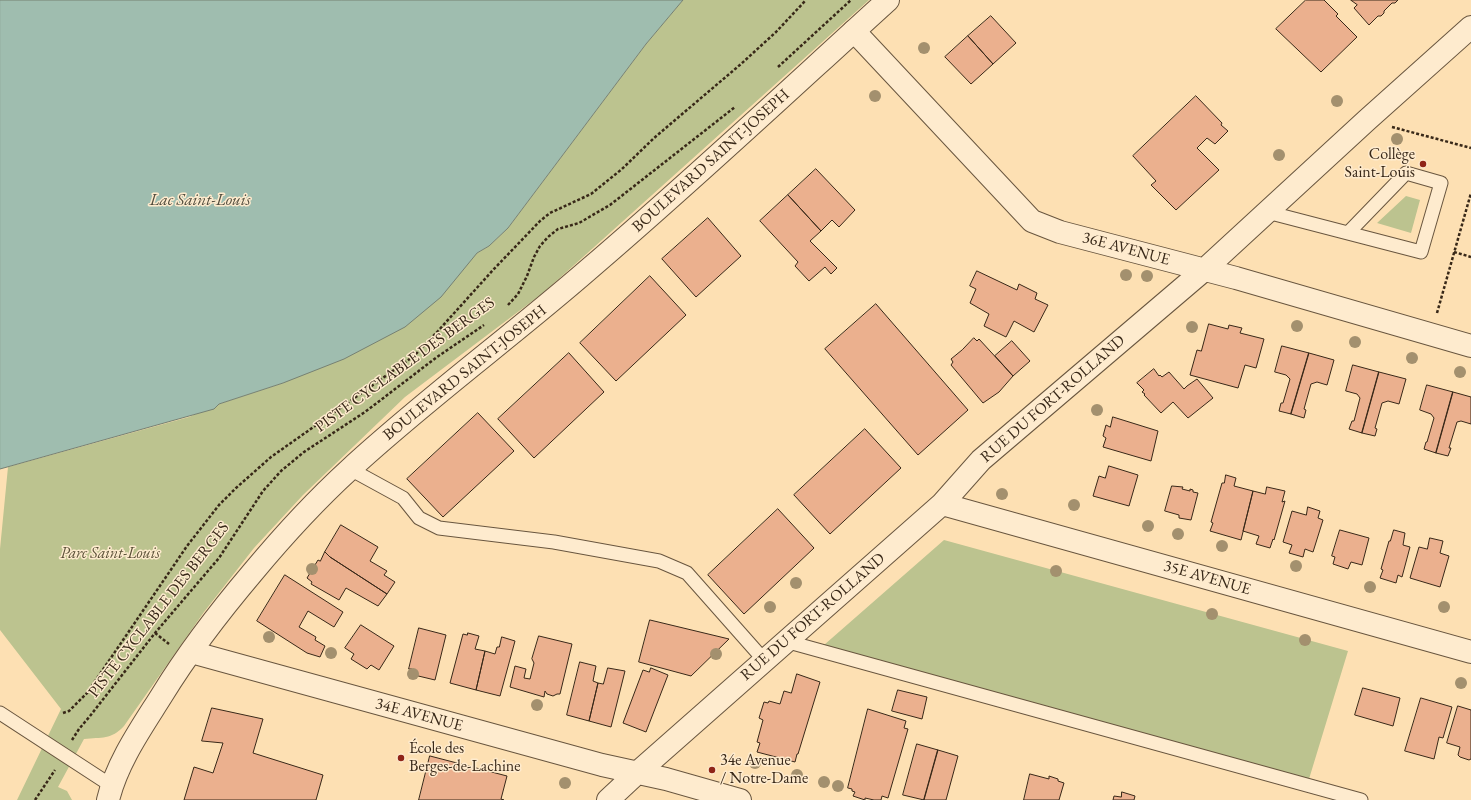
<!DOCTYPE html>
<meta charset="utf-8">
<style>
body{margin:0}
canvas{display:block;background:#fde0b3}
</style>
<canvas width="1471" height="800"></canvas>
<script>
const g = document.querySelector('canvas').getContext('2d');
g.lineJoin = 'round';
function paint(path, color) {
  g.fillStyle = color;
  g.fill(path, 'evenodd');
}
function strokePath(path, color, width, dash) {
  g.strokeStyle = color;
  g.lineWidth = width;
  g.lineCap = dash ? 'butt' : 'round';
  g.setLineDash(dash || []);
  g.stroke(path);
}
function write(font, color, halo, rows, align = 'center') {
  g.font = font + ' "EB Garamond",serif';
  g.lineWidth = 3;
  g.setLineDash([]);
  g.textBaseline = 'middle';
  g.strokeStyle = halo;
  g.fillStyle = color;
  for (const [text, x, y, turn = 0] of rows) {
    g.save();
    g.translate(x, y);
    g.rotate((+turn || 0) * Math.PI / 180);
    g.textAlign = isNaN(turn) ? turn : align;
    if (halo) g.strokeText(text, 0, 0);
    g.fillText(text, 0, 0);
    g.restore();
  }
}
paint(new Path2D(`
 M683,0H869L543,293L405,397L303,495L254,548L204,612L124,726C111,740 102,737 84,739L58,787L67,791L72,800H17L61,709L0,630V549L8,467L189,417L219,404L283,383L477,253L489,246L508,228L646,44Z
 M1406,196L1420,200L1411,233L1377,223Z
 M944,540L1348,651L1309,779L824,645Z`), '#bcc38f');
const water = new Path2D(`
 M0,0H683L646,44L508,228L489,246L477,253L441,297L405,327L344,359L283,383L219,404L214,409L0,469Z`);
paint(water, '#9fbdaf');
strokePath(water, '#768173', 1);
const building = new Path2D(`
 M1306,0H1324L1338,14L1336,16L1357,37L1321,72L1276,29Z
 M1351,0H1398L1395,3H1392L1384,11V13L1381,16H1378L1369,25L1354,8L1357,5Z
 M991,16L1016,43L993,64L968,36Z
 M968,36L993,64L971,84L945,57Z
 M1196,96L1222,123L1221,125L1228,131L1215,144L1207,138L1197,148L1219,170L1176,210L1151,185L1156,181L1133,156Z
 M816,169L855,210L839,227L832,220L821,231L788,195Z
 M788,195L821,231L810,241L837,268L831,274L825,267L809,281L795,266L798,262L760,221Z
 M708,218L741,256L696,297L662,259Z
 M977,271L1017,290L1019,284L1037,293L1035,299L1048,305L1034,332L1014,321L1006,337L984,326L989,314L970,303L976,289L970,286Z
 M650,276L686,315L616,381L580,343Z
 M876,304L968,410L918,455L825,349Z
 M1209,324L1228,329L1229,325L1242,328L1240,333L1264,339L1256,368L1245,365L1238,388L1190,375L1197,350L1201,351Z
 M974,338L977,341L979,339L1013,376L999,392L983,403L951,365L953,362L951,359L962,350Z
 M1012,341L1030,361L1013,376L995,356Z
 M1282,346L1309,353L1291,414L1279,411L1281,403H1283L1290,379L1286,375L1275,372Z
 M569,353L604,392L534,458L498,419Z
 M1309,353L1334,360L1327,385L1317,382L1311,384L1304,409L1306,410L1304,418L1291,414Z
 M1353,365L1379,372L1362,433L1349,429L1352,421H1354L1360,398L1357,394L1346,391Z
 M1154,369L1159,376L1160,375L1162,377L1169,372L1184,389L1187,386L1197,379L1213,398L1188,418L1173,402L1161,413L1144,395L1145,394L1142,392L1144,390L1137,383Z
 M1379,372L1406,379L1399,404L1388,401L1382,403L1375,428L1377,429L1375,436L1362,433Z
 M1427,385L1453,392L1436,453L1424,449L1426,442H1427L1434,418L1431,414L1420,410Z
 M1453,392L1471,397V424L1461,421L1457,422L1449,448H1451L1448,456L1436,453Z
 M478,413L514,451L443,517L407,479Z
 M1113,417L1158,431L1151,461L1103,447L1106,438L1103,436L1106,425L1110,427Z
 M865,429L901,468L830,534L794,495Z
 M1109,466L1138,475L1129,506L1093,496L1099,476L1105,478Z
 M1226,475L1236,478L1234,486L1253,491L1241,540L1210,531L1213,523L1211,522L1222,483H1224Z
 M1172,486L1183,487L1182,489L1190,491V489L1193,490V492L1198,493L1191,520L1179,518V515L1165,511Z
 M1267,487L1285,491L1282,502L1285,501L1274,540L1273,539L1270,548L1256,544L1259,536L1243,531L1253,491L1265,494Z
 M1308,507L1320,511L1318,518L1323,520L1313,552L1305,549L1303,557L1289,553L1292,545L1283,542L1292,511L1306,515Z
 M778,509L814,548L744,614L708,575Z
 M341,525L378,547L370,561L387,571L384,575L395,582L387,594L330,557L325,552Z
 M1340,530L1369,538L1362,565L1351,562L1348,569L1333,564L1335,557L1332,556Z
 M1394,530L1405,533L1403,545L1410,547L1402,577L1398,575L1396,583L1380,578L1383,570L1381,569L1389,541H1390Z
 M1430,538L1443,541L1440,553L1449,556L1440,587L1410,578L1419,547L1427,549Z
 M325,552L330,557L387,594L378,606L346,588L339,600L311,584L312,582L307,578L318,560L320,561Z
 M285,575L343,612L334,627L308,611L299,627L316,637L315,640L325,646L320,657L307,653L257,621Z
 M650,620L729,639L691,676L639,662Z
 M361,625L394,646L379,670L371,665L367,669L351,659L354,654L345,648Z
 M419,628L446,635L435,680L410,674L412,669H409Z
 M468,633L479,636L475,649L485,651L476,690L450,683L463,634L467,635Z
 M539,636L572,644L560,694H557L553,696L547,694L545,691L544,697L510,687L515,666L526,669L524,678L530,679L534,663L532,659Z
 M502,637L515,641L500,696L476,690L485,651L495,654L497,647H499Z
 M580,662L596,666L593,681L598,683L589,721L567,715Z
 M608,668L625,671L611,727L589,721L598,683L603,684Z
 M651,668L668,675L646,732L623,723L643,670L649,672Z
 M797,674L820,682L798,754H797L795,762L757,752L760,743L757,742L763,720L759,718L764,702L768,703L769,701L780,704L784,691L791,693Z
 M1363,688L1400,698L1393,726L1355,715Z
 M898,690L927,697L922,719L892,711Z
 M1421,698L1452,707L1443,738L1439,737L1434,759L1405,751Z
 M1458,706L1471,710V759L1469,760L1460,757L1458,755L1460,747L1447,743Z
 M212,708L263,719L253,753L323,775L316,800H184L194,767L213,773L223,743L202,741Z
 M868,709L906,721L904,728L908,729L888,798L882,796L881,800H874L865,798V800L853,796L855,792L852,791V789L848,788Z
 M917,744L938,750L924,800L903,795Z
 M938,750L958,756L946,800H924Z
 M430,756L507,776L501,799L504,800H419Z
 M1030,774L1049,779V776L1058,779V781L1064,783L1059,800H1024Z
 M1122,792L1135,796L1134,800H1113L1114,796L1121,797Z`);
paint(building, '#ebb08e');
strokePath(building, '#382818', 1);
const service = new Path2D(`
 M1267,212L1421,252L1441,183L1406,173L1348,233
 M350,469L403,498L419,518L439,528L554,542L659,561L687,573L764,660
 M785,641L1361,800
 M0,713L112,786`);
const minor = new Path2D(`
 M854,31L1032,221L1060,232L1236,278L1471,346
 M942,504L1471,652
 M637,773L942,504L981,460L1204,270L1367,120L1471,27`);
const tertiary = new Path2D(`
 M191,652L602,765L666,779L740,800
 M108,800C117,762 142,727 162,695C189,651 220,611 253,572C283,536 315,501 350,469C427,398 511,337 589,269C691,182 789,90 888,0
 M608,800L637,773`);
strokePath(service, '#69563f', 15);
strokePath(minor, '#69563f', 24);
strokePath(tertiary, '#69563f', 24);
strokePath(new Path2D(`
 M778,67L851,0
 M1392,127L1471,148
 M1454,252L1471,257
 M508,305L518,294L527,276L534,257L540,246L548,237L558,229L579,223L610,205L735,107
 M1437,313L1471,193
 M155,633L169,644
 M63,713L69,711L87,693L187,546L219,505L236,488L271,457L414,356L438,331L493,270L540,221L550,213L591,194L622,169L654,138L741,64L776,32L806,0
 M72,740L79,729L90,716L155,633L219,558L263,491L281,471L304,452L365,412L437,357L484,325
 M35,800L55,770`), '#382818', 2.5, [3, 2]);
strokePath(service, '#feebce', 13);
strokePath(minor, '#feebce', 22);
strokePath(tertiary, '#feebce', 22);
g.fillStyle = '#a3906e';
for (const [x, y] of [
 [924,48],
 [875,96],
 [1337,101],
 [1397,139],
 [1279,155],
 [1126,275],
 [1147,276],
 [1297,326],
 [1192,327],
 [1355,342],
 [1412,358],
 [1460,372],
 [1097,410],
 [1002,494],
 [1074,505],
 [1148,526],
 [1178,534],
 [1222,546],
 [1296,566],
 [312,569],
 [1056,571],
 [796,583],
 [1370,587],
 [770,607],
 [1444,607],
 [1212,614],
 [269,637],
 [1305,640],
 [331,653],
 [716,654],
 [413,674],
 [1461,683],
 [537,705],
 [755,763],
 [797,775],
 [824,782],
 [565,783],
 [838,786]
]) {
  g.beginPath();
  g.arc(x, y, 6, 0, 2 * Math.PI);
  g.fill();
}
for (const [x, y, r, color] of [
 [1423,164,4,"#8f2418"],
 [401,758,4,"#8f2418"],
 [712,770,4,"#8f2418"]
]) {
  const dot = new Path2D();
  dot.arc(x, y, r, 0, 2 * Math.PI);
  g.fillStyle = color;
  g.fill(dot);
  strokePath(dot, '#feebce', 1.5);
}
write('16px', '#382818', '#feebce', [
 ["Collège",1415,155,"right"],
 ["Saint-Louis",1415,173,"right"],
 ["École des",409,749],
 ["Berges-de-Lachine",409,767],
 ["34e Avenue",720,761],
 ["/ Notre-Dame",720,779]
], 'left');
write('16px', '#382818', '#feebce', [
 ["BOULEVARD SAINT-JOSEPH",711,161,-42],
 ["36E AVENUE",1126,249,15],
 ["PISTE CYCLABLE DES BERGES",405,365,-36],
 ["BOULEVARD SAINT-JOSEPH",465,373,-39],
 ["RUE DU FORT-ROLLAND",1053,399,-41],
 ["35E AVENUE",1207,578,16],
 ["PISTE CYCLABLE DES BERGES",159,610,-52],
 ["RUE DU FORT-ROLLAND",813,617,-41],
 ["34E AVENUE",419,715,15]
]);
write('italic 16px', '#594f36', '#feebce', [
 ["Parc Saint-Louis",110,554]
]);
write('italic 17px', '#524d3e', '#feebce', [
 ["Lac Saint-Louis",200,200]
]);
</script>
